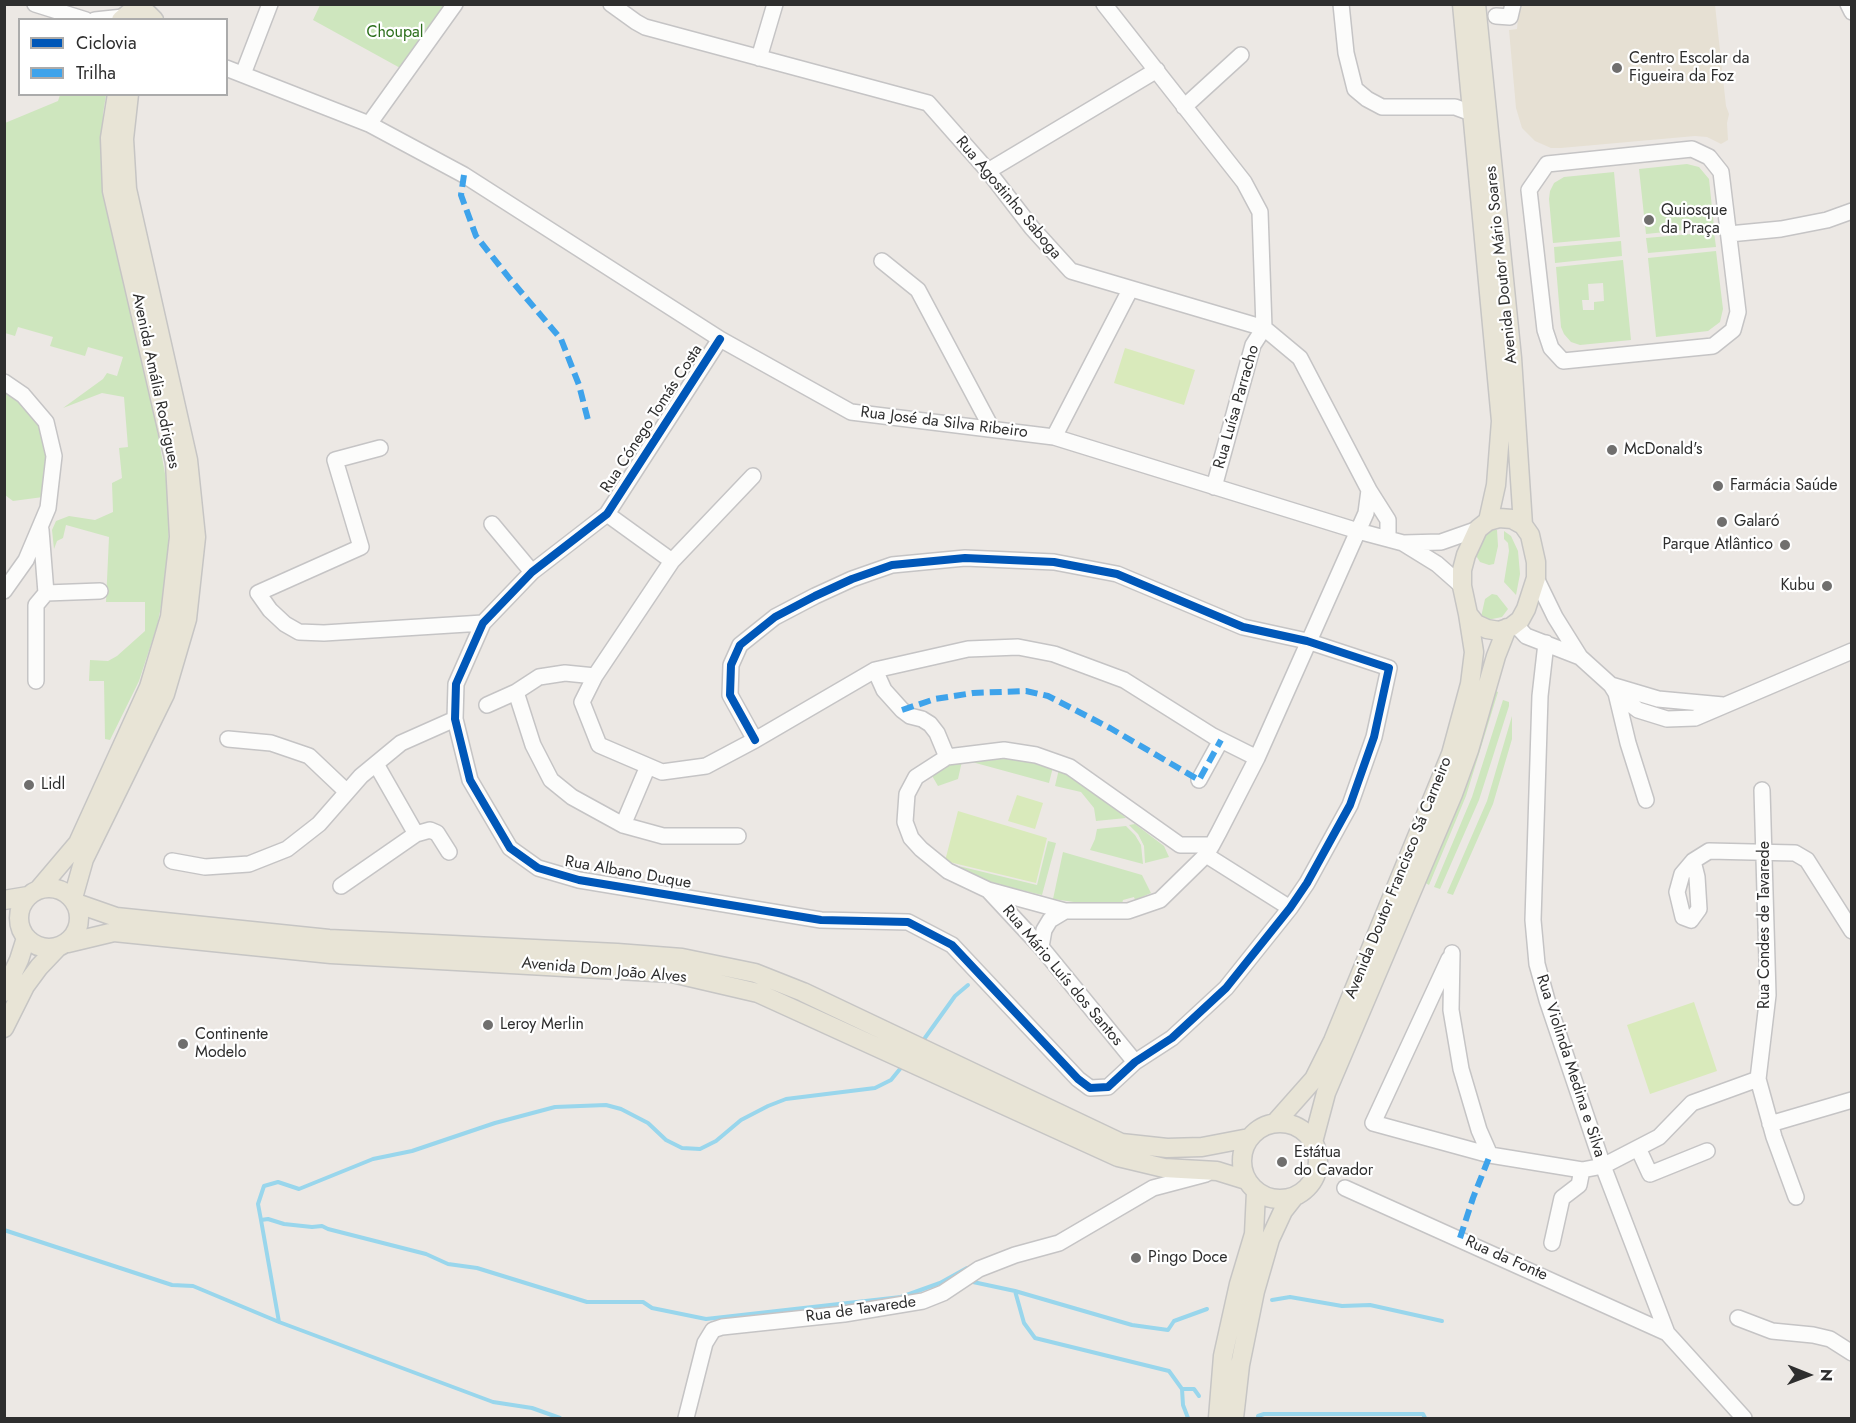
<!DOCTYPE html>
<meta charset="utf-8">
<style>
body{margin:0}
#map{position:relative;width:1856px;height:1423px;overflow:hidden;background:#ece8e4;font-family:Jost,sans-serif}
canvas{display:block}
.frame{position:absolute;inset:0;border:6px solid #2e2e2e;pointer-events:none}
.legend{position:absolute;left:18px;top:18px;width:210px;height:78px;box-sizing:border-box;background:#fff;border:2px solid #ababab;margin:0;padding:8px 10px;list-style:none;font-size:18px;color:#2e2e2e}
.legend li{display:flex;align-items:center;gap:12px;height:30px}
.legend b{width:30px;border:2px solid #ababab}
.north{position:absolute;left:1778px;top:1345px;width:60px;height:60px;-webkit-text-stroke:4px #fff;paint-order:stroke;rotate:91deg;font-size:16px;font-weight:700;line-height:24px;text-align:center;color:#2e2e2e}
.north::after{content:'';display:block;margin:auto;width:21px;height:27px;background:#2e2e2e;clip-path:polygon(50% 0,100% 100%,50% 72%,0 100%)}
</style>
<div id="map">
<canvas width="1856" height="1423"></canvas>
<div class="frame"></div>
<ul class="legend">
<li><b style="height:8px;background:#0057b8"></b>Ciclovia</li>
<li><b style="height:8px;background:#3ea3eb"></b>Trilha</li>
</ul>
<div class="north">N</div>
</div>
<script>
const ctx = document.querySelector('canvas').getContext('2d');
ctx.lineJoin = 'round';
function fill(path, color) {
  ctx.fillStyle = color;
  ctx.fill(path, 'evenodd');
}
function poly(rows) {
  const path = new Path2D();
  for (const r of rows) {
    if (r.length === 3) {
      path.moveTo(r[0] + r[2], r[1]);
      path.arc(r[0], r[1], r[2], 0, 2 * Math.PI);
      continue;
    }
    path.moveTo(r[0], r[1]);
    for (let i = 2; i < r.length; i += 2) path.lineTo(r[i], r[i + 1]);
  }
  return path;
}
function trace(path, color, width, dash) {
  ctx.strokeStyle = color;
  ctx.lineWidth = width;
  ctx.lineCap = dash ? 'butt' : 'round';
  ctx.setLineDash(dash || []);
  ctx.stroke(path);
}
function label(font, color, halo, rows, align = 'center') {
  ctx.font = font + ' Jost,sans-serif';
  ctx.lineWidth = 4.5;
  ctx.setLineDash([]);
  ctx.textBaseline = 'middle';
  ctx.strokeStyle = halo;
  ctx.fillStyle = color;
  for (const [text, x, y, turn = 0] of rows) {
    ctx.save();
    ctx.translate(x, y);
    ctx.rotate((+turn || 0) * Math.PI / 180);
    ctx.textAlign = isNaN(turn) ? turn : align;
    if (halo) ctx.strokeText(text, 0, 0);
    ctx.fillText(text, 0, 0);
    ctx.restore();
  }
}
fill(poly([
 [1519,5,1715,5,1726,106,1729,114,1727,123,1728,140,1721,144,1707,137,1695,136,1561,148,1551,148,1535,141,1522,128,1516,108,1509,30,1517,29]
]), '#e6e0d3');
fill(poly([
 [320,5,450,5,402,69,313,20],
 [60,95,106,95,103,114,103,180,149,386,170,501,167,578,157,626,139,681,110,740,105,739,104,681,89,681,90,660,108,661,117,656,145,631,145,602,106,602,109,537,66,525,63,538,57,541,54,549,52,530,56,521,69,516,95,520,113,512,112,483,122,478,119,448,128,447,124,397,102,393,63,408,103,379,107,373,117,376,123,357,88,347,85,356,50,346,53,337,18,327,15,336,5,333,5,123,58,101],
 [1687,164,1699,167,1709,179,1714,227,1646,234,1639,169],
 [1614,172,1620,237,1553,243,1549,199,1550,191,1554,183,1564,177],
 [1714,232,1716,247,1648,253,1646,238],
 [1621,241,1622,256,1555,263,1554,247],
 [1716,251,1723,309,1720,322,1708,331,1656,337,1648,258],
 [1623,260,1631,340,1580,345,1571,342,1564,334,1561,327,1556,267],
 [1603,283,1604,301,1594,302,1594,310,1583,310,1582,300,1589,300,1588,284],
 [4,392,25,403,39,421,46,447,43,497,13,501,5,495],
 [1493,530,1497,530,1498,546,1494,564,1489,565,1480,562,1475,554,1482,538],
 [1504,531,1511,536,1518,551,1520,574,1516,595,1504,582,1509,551,1508,543,1504,539],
 [1492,594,1497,595,1508,609,1502,617,1487,620,1481,617,1485,599],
 [1491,689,1498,692,1466,796,1429,885,1422,881],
 [1503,700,1509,702,1509,706,1479,800,1440,889,1434,887,1472,797],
 [1512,716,1512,739,1493,804,1453,895,1447,893,1487,801],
 [976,759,1015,759,1053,767,1049,783,972,762],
 [962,761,958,779,938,786,931,774,948,764],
 [1059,769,1079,780,1126,818,1096,821,1094,808,1081,792,1055,786],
 [1135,824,1164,846,1169,857,1145,863,1144,846,1138,834,1129,825],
 [1126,826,1135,835,1141,845,1143,864,1090,850,1095,839,1097,829],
 [1048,841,1056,843,1042,895,974,879,946,863,1037,885],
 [1063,852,1142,875,1151,893,1135,900,1134,897,1123,900,1122,904,1088,904,1053,899]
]), '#cee6be');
fill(poly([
 [1125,348,1195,370,1184,405,1114,383],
 [1017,795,1043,803,1035,829,1008,821],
 [958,811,1047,838,1036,883,945,861],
 [1694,1002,1717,1071,1650,1094,1627,1025]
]), '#d9eabb');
trace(poly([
 [922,1042,955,996,968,985],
 [261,1220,258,1204,264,1186,278,1182,299,1189,373,1159,412,1151,495,1123,555,1107,606,1105,621,1109,648,1123,666,1140,682,1148,700,1149,716,1141,741,1120,768,1106,786,1099,875,1088,891,1080,904,1064],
 [4,1230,172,1285,193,1286,279,1322,493,1402,532,1408,560,1418],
 [973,1282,1015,1291,1132,1325,1168,1330,1174,1321,1207,1309],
 [1015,1291,1024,1323,1035,1338,1169,1371,1182,1389,1183,1405,1188,1418],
 [1272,1300,1290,1297,1342,1306,1370,1305,1442,1321],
 [279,1322,261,1220,268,1219,284,1224,312,1227,322,1226,328,1229,426,1254,448,1264,477,1268,587,1302,643,1302,652,1308,706,1319,901,1297,940,1283,967,1268],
 [1182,1389,1194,1389,1199,1396],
 [1258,1416,1264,1414,1423,1414,1425,1418]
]), '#99d6ec', 4);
const minor = poly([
 [35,4,86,20],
 [611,4,636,22,645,27,928,103,988,171,1032,228,1071,271,1264,328,1300,358,1369,490],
 [1104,4,1244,182,1260,212,1264,328,1253,345,1214,487],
 [1341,4,1346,53,1355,89,1367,99,1382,107,1455,107,1474,114],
 [1848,4,1852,12],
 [1496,16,1510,17,1513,4],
 [95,20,123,17],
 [759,58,775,4],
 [226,68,369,124,464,175,720,339,851,412,1054,437,1358,531,1403,543,1441,542,1478,529],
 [243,74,270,4],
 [1184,107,1241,55],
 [369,124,455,4],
 [1692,149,1709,157,1721,172,1738,312,1733,330,1713,346,1563,361,1551,348,1545,330,1529,190,1547,164,1692,149],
 [988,171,1157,70],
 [1729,234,1781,229,1827,220,1852,211],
 [882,261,918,290,992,429],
 [720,339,607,514,532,572,483,623,456,684,455,719,470,780,510,848,538,868,579,880,821,920,908,922,952,945,1078,1079,1090,1088,1108,1087,1135,1062,1172,1038,1226,988,1290,908,1307,883,1350,805,1374,737,1389,668,1307,641,1243,627,1117,574,1054,562,965,558,892,565,852,579,815,596,775,617,740,645,731,665,730,695,755,740],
 [4,382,23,395,46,422,54,456,48,508,26,560,4,591],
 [1054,437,1130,290],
 [380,448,335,460,361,547,258,593,270,610,285,624,299,632,324,633,483,623],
 [753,476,672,561,595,676,582,702,599,745,662,772,706,766,755,740,875,670,968,649,1018,647,1054,654,1124,680,1213,736,1257,758],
 [607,514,672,561],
 [492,524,532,572],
 [1403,543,1437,564,1462,586],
 [1536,578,1555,617,1580,657,1611,685,1616,693,1638,710,1667,719,1695,718,1852,651],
 [46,593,100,591],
 [1515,624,1526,636,1580,657],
 [1546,643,1540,696,1533,920,1537,964,1547,1000,1603,1166,1667,1333,1744,1418],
 [875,670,884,690,902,710,910,716,922,719,930,724,937,733,947,757],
 [36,681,36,605,46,593,41,530],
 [1611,685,1658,699,1723,705],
 [516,692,533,745,551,780,572,797,623,825,663,836,738,836],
 [1616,693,1628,743,1646,800],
 [487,705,516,692,539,677,565,673,595,676],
 [228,739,271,743,309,756,347,792],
 [1199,780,1221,740],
 [1762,790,1768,995,1758,1079,1774,1137,1796,1197],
 [623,825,648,766],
 [416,834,430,830,437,833,449,852],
 [1212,845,1180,845,1070,767,1036,755,1004,750,947,757,916,777,907,794,905,822,911,838,921,849,948,871,988,890,1065,911,1128,911,1160,900,1206,855,1212,845,1219,832,1257,758,1366,513,1369,490,1388,520,1388,539],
 [1206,855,1290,908],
 [172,861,205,867,249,864,287,849,319,824,361,776,401,743,455,719],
 [1693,861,1697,877,1699,909,1691,920,1683,917,1677,892,1682,874,1693,861,1709,851,1795,853,1807,860,1852,931],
 [341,886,416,834,376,764],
 [988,890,1041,947,1135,1062],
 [1041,947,1044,930,1050,920,1065,911],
 [1452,953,1451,1010,1461,1069,1479,1130,1490,1155,1582,1170,1603,1166,1659,1137,1692,1103,1758,1079],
 [1449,959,1373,1123,1490,1155],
 [1770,1124,1852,1100],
 [1638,1148,1650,1174,1707,1151],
 [1345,1188,1667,1333],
 [1552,1243,1562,1198,1579,1185,1582,1170],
 [1738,1318,1772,1331,1813,1335,1830,1339,1852,1353],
 [686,1418,705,1343,713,1330,722,1327,844,1314,923,1301,943,1293,979,1269,1015,1255,1059,1243,1153,1188,1206,1174]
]);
const major = poly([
 [1462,4,1501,421,1496,485,1488,521],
 [1476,4,1512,358,1523,525],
 [121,20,128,14,135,12,148,14,154,20],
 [1499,518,1512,519,1523,525,1530,535,1536,562,1536,578,1526,609,1520,620,1511,627,1499,631,1487,629,1476,624,1468,614,1462,586,1462,570,1466,555,1478,529,1488,521,1499,518],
 [49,918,30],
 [39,889,78,843,149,687,170,617,179,537,175,463,112,191,110,138,117,94],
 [73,898,84,859,165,694,187,619,196,537,188,460,127,189,124,139,129,94],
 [4,900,28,896],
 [76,903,116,917,329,939,617,953,682,958,755,973,803,992,1121,1143,1167,1148,1202,1147,1249,1138],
 [68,943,114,932,331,954,672,973,758,993,1118,1157,1164,1168,1217,1171,1246,1180],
 [4,992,19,960,26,938],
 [4,1028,25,986,39,967,58,947],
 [1280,1161,38],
 [1275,1123,1314,1079,1333,1041,1451,754,1470,684,1474,652,1468,614],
 [1313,1142,1326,1093,1453,794,1469,750,1496,656,1507,628],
 [1218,1418,1223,1356,1239,1284,1254,1234,1256,1192],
 [1234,1418,1240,1365,1255,1291,1270,1239,1283,1211,1294,1197]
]);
trace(minor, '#c5c4c5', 18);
trace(major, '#c6c5c4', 21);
trace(minor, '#fcfcfb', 15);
trace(major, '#e8e4d6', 18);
trace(poly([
 [464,175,461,195,476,236,510,279,561,339,579,385,589,424],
 [902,710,935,699,973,693,1026,691,1048,696,1110,728,1199,780,1221,740],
 [1460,1238,1473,1198,1490,1155]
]), '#3ea3eb', 6, [12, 6]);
trace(poly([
 [720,339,607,514,532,572,483,623,456,684,455,719,470,780,510,848,538,868,579,880,821,920,908,922,952,945,1078,1079,1090,1088,1108,1087,1135,1062,1172,1038,1226,988,1290,908,1307,883,1350,805,1374,737,1389,668,1307,641,1243,627,1117,574,1054,562,965,558,892,565,852,579,815,596,775,617,740,645,731,665,730,695,755,740]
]), '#0057b8', 8);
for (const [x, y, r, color] of [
 [1617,68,6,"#706f6e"],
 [1649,220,6,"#706f6e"],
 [1612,450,6,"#706f6e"],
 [1718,486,6,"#706f6e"],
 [1722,522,6,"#706f6e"],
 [1785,545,6,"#706f6e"],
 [1827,586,6,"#706f6e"],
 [29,785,6,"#706f6e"],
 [488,1025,6,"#706f6e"],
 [183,1044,6,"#706f6e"],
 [1282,1162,6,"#706f6e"],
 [1136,1258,6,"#706f6e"]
]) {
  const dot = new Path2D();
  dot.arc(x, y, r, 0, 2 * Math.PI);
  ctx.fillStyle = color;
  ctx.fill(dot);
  trace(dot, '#fff', 2);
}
label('16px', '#2c6e1b', '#fff', [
 ["Choupal",395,33]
]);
label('16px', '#2e2e2e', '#fff', [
 ["Centro Escolar da",1629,59],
 ["Figueira da Foz",1629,77],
 ["Quiosque",1661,211],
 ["da Praça",1661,229],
 ["McDonald's",1624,450],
 ["Farmácia Saúde",1730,486],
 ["Galaró",1734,522],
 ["Parque Atlântico",1773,545,"right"],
 ["Kubu",1815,586,"right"],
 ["Lidl",41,785],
 ["Leroy Merlin",500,1025],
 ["Continente",195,1035],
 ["Modelo",195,1053],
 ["Estátua",1294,1153],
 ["do Cavador",1294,1171],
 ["Pingo Doce",1148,1258]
], 'left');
label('16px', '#2e2e2e', '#fff', [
 ["Rua Agostinho Saboga",1008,198,50],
 ["Avenida Doutor Mário Soares",1502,265,-96],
 ["Avenida Amália Rodrigues",155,381,78],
 ["Rua Luísa Parracho",1237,407,-74],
 ["Rua Cónego Tomás Costa",652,419,-57],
 ["Rua José da Silva Ribeiro",944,423,7],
 ["Rua Albano Duque",628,873,10],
 ["Avenida Doutor Francisco Sá Carneiro",1399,878,-68],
 ["Rua Condes de Tavarede",1765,925,-90],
 ["Avenida Dom João Alves",604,971,5],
 ["Rua Mário Luís dos Santos",1062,976,50],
 ["Rua Violinda Medina e Silva",1570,1066,72],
 ["Rua da Fonte",1506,1259,24],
 ["Rua de Tavarede",861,1310,-8]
]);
</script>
